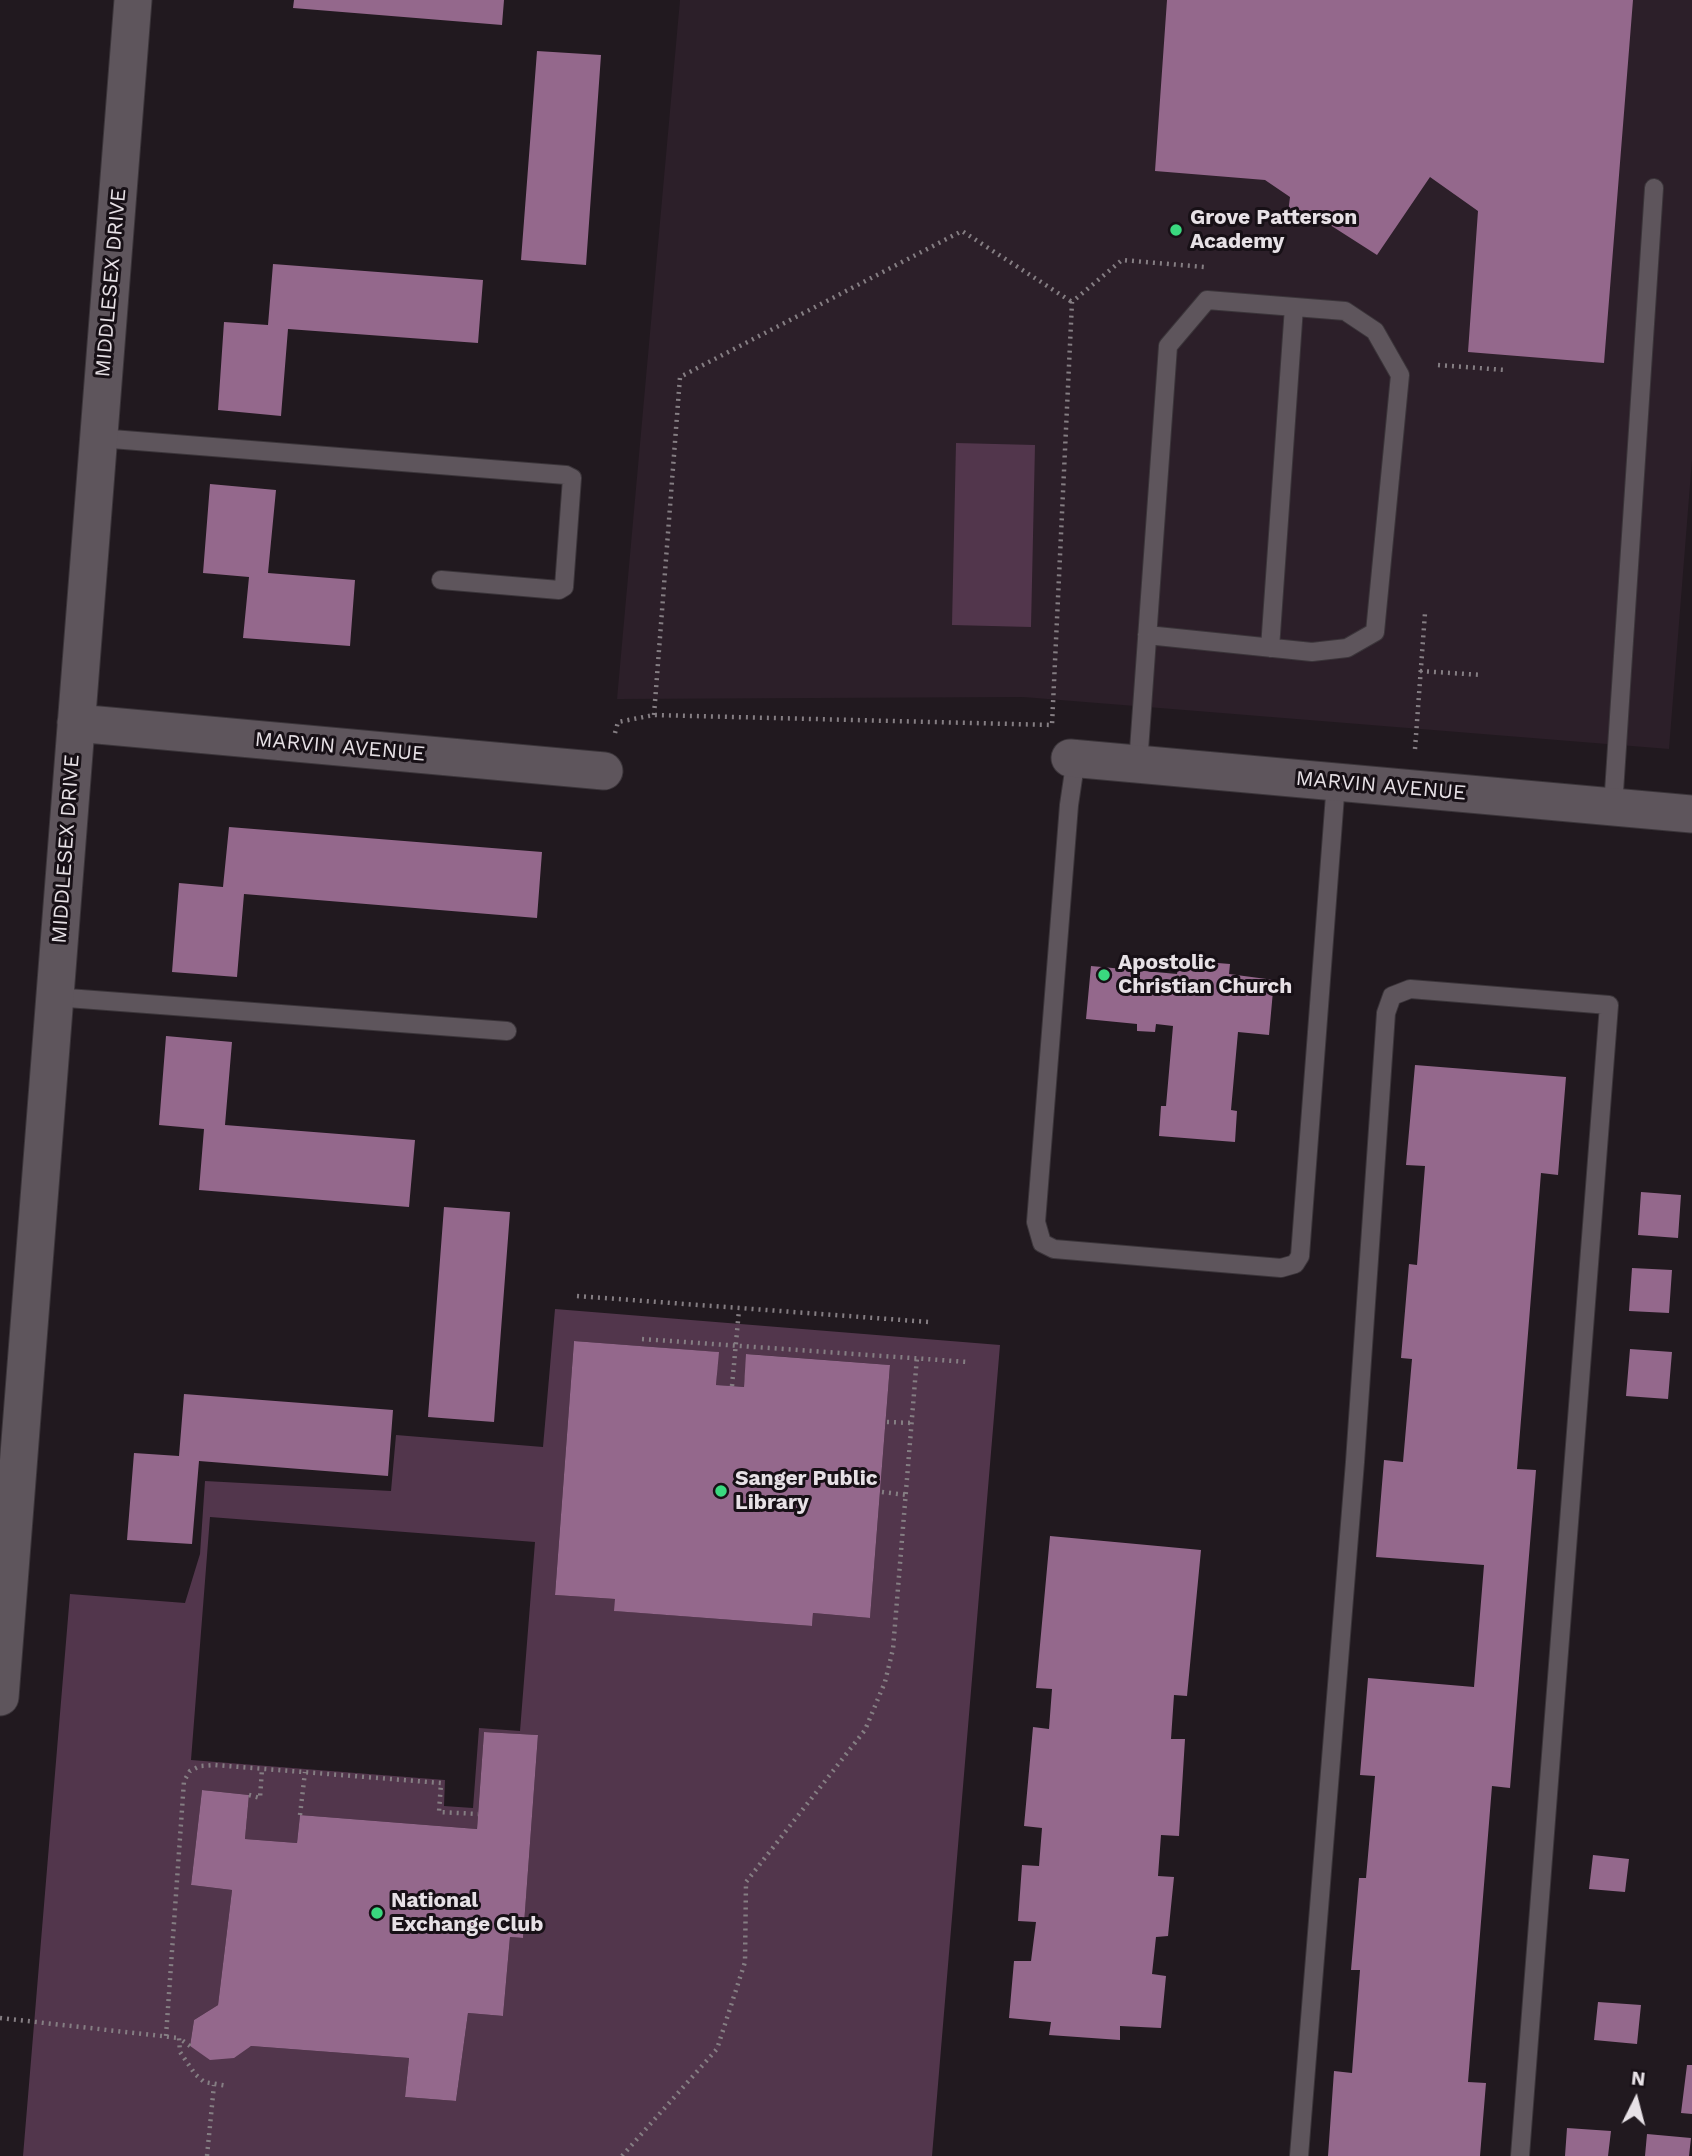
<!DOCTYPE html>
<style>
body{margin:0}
#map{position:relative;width:1692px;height:2156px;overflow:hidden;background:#21191f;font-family:"Work Sans",sans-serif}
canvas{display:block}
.north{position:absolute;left:1601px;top:2065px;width:70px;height:70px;-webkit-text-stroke:5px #171016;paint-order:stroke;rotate:6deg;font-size:19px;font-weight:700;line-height:28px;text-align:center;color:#e7e1e6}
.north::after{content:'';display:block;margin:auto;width:24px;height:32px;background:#e7e1e6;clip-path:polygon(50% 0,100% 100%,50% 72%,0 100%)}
</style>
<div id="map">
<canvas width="1692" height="2156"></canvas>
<div class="north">N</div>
</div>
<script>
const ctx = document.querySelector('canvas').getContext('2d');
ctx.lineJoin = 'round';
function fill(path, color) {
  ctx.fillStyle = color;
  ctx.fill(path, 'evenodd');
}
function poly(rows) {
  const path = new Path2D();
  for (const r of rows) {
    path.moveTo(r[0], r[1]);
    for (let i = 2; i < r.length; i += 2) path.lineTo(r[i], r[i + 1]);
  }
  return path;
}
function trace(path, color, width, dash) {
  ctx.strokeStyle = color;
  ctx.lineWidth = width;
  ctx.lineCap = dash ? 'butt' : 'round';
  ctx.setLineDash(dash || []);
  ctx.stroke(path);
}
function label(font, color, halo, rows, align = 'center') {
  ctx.font = font + ' "Work Sans",sans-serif';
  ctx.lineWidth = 6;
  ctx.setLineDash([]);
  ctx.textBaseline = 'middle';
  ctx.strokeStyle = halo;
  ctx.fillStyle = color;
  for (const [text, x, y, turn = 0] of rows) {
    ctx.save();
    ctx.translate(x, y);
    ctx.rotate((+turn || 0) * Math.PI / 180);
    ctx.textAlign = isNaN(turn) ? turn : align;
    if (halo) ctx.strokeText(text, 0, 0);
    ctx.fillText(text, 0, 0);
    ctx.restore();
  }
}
fill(poly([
 [680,0,1692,0,1692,460,1669,749,1023,697,617,699]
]), '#2c1f29');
fill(poly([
 [956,443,1035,445,1031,627,952,625],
 [555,1309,1000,1345,932,2156,23,2156,70,1594,185,1603,200,1554,205,1481,391,1491,396,1435,543,1447],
 [574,1341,718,1352,716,1385,732,1386,744,1387,747,1354,890,1365,870,1618,813,1613,812,1626,615,1611,615,1599,555,1595],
 [210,1517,535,1542,520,1731,479,1728,473,1808,444,1806,445,1780,191,1760],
 [484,1732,538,1735,523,1938,510,1937,503,2016,468,2013,456,2101,405,2097,409,2058,251,2046,210,2059,190,2046,194,2020,218,2005,232,1890,191,1885,202,1790,249,1795,245,1839,297,1843,300,1815,477,1829]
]), '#52364c');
fill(poly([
 [294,0,504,0,502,25,293,8],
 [1167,0,1633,0,1604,363,1468,352,1478,211,1430,177,1377,255,1327,223,1287,221,1290,197,1265,180,1155,171],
 [537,51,601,55,586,265,521,260],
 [273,264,483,280,478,343,288,329,281,416,218,410,224,322,268,325],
 [210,484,276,490,268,573,355,580,350,646,243,638,249,577,203,573],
 [229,827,542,852,537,918,244,894,237,977,172,972,179,883,223,887],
 [1193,961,1230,964,1229,974,1274,980,1269,1035,1238,1032,1231,1110,1237,1111,1235,1142,1159,1136,1161,1106,1166,1106,1173,1026,1156,1024,1155,1032,1137,1031,1137,1024,1086,1019,1091,966,1177,974,1178,969,1193,970],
 [166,1036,232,1042,225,1125,415,1140,409,1207,199,1190,204,1129,159,1125],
 [1415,1065,1566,1077,1558,1175,1541,1173,1517,1469,1536,1470,1510,1788,1492,1786,1468,2082,1486,2083,1480,2156,1328,2156,1334,2071,1352,2073,1360,1970,1351,1970,1359,1878,1366,1878,1375,1776,1360,1775,1368,1678,1474,1687,1484,1565,1376,1557,1384,1460,1403,1462,1412,1359,1401,1358,1409,1264,1417,1265,1425,1166,1406,1165],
 [1641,1192,1681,1195,1678,1238,1638,1235],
 [444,1207,510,1212,494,1422,428,1417],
 [1632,1268,1672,1270,1669,1313,1629,1311],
 [574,1341,719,1352,716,1385,732,1386,744,1387,746,1354,890,1365,870,1618,813,1613,812,1626,614,1611,615,1599,555,1595],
 [1630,1349,1672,1352,1668,1399,1626,1396],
 [184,1394,393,1410,388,1476,199,1461,192,1544,127,1540,134,1453,179,1456],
 [1050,1536,1201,1550,1187,1696,1174,1695,1171,1739,1185,1739,1179,1836,1161,1835,1158,1876,1174,1877,1168,1936,1156,1937,1152,1974,1166,1976,1161,2028,1120,2026,1120,2040,1049,2035,1051,2022,1009,2018,1014,1961,1031,1961,1036,1922,1018,1921,1022,1865,1039,1866,1042,1828,1024,1826,1033,1727,1049,1729,1052,1689,1036,1688],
 [484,1732,538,1735,523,1938,510,1937,503,2016,468,2013,456,2101,405,2097,409,2058,251,2046,234,2058,210,2060,190,2046,194,2020,218,2005,232,1890,191,1885,202,1790,249,1795,245,1839,297,1843,300,1815,477,1829],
 [1593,1855,1629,1859,1625,1892,1589,1889],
 [1598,2002,1641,2005,1637,2044,1594,2040],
 [1687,2065,1692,2065,1692,2114,1681,2113],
 [1567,2128,1611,2131,1608,2156,1565,2156],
 [1647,2134,1691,2138,1689,2156,1645,2156]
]), '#94688c');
const lane = poly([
 [99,438,566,475,572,478,564,587,559,590,441,580],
 [1270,648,1294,307],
 [1076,758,1069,805,1036,1222,1042,1243,1054,1249,1281,1268,1295,1264,1300,1256,1336,782],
 [1138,764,1168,346,1207,300,1345,311,1375,331,1400,375,1375,632,1347,648,1312,652,1147,635],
 [1613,807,1654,188],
 [54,997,507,1031],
 [1299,2156,1355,1462,1386,1013,1392,996,1410,989,1609,1005,1520,2156]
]);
const street = poly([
 [76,723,604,771],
 [1070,758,1692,814],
 [0,1697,133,0]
]);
trace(lane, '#3b353a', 20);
trace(street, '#3b353a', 39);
trace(poly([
 [1438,365,1505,370],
 [1420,671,1482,675],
 [654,715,680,377,962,231,1072,302],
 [615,733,618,722,654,715,1052,725,1072,302,1122,260,1204,267],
 [1415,749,1425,613],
 [577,1296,929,1322],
 [642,1339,968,1362],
 [732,1386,739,1310],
 [887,1422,912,1423],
 [882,1492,907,1495],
 [249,1795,260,1798,262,1769],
 [300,1815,305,1772],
 [0,2018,179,2038],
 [166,2036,184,1781,190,1771,200,1766,215,1765,441,1783,439,1812,478,1814],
 [190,2046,179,2038,180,2052,195,2074,204,2082,228,2086],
 [207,2156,214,2085],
 [622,2156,717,2049,745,1962,746,1882,865,1730,885,1682,893,1649,917,1357]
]), '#857e83', 4.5, [2, 5]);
trace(lane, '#5e555c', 18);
trace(street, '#5e555c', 37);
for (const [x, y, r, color] of [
 [1176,230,7,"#3ad87f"],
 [1104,975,7,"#3ad87f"],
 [721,1491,7,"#3ad87f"],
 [377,1913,7,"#3ad87f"]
]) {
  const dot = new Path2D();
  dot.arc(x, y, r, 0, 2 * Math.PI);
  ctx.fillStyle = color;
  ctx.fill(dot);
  trace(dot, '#171016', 2.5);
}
label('bold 21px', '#e7e1e6', '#171016', [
 ["Grove Patterson",1190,218],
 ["Academy",1190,242],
 ["Apostolic",1118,963],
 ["Christian Church",1118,987],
 ["Sanger Public",735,1479],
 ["Library",735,1503],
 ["National",391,1901],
 ["Exchange Club",391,1925]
], 'left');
label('21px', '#e7e1e6', '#171016', [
 ["MIDDLESEX DRIVE",111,283,-85],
 ["MARVIN AVENUE",340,747,5],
 ["MARVIN AVENUE",1381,786,5],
 ["MIDDLESEX DRIVE",66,849,-86]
]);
</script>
